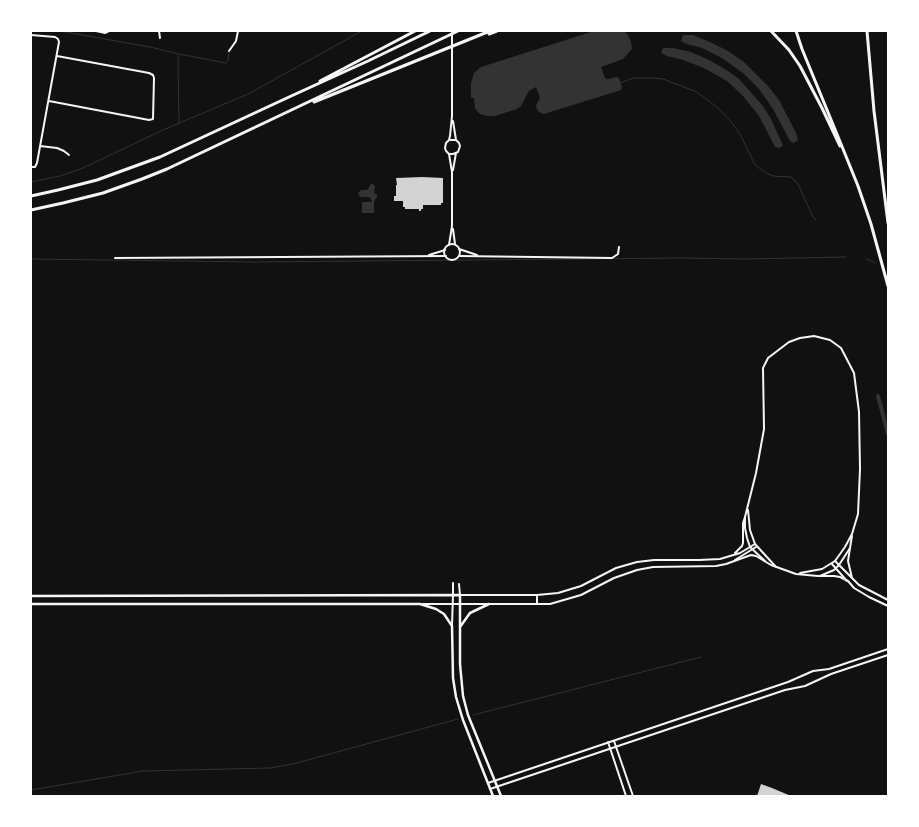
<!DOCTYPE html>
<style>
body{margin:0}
#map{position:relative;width:919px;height:827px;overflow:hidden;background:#111;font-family:"Noto Sans",sans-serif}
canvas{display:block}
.frame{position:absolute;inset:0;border:32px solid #fff;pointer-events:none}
</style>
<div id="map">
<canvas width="919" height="827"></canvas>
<div class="frame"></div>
</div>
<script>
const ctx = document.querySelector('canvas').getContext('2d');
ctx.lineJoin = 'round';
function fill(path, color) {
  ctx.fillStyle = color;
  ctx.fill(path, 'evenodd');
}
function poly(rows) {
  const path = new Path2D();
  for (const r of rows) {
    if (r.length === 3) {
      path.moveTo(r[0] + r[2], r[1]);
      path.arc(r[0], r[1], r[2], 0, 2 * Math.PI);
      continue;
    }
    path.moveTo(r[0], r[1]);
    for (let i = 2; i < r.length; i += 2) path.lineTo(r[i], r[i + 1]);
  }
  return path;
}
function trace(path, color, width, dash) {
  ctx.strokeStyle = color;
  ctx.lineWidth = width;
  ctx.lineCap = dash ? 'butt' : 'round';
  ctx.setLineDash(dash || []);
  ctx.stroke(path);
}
fill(poly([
 [594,31,624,31,628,35,631,42,632,48,631,50,623,59,601,67,605,78,608,79,617,77,619,78,622,87,621,90,544,114,541,113,538,111,536,107,537,103,540,98,536,87,529,91,521,106,517,109,495,116,487,116,480,114,477,111,475,108,474,98,471,98,471,83,474,73,481,67],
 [683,35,693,35,710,42,728,51,744,62,768,86,779,100,796,133,798,140,794,143,790,141,773,109,759,89,744,74,722,58,702,48,687,44,681,41],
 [663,48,673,48,691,52,711,61,728,71,739,79,763,106,771,119,783,145,780,148,775,147,759,116,743,96,727,81,704,68,683,60,667,56,661,53],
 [371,184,373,184,375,186,374,193,377,195,377,197,374,201,374,213,362,213,362,202,371,202,372,200,369,197,360,197,358,193,361,190,367,190]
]), '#333');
trace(poly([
 [60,31,150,47,179,54,226,63,228,60,229,51],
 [179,55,178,59,179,123],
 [619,83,634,78,651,78,663,79,697,92,718,108,733,124,741,136,755,165,766,173,773,176,791,177,798,184,813,217,816,220],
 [31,182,60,176,83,168,163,130,248,94,362,31],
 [31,259,257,262,682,258,745,259,846,257],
 [866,259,876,263],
 [473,715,701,657],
 [31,790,143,771,270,768,293,764,458,719]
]), '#333', 1);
trace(poly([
 [878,396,888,434]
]), '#333', 4);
fill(poly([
 [422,177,443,178,443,203,441,203,441,205,423,205,423,209,421,209,421,211,419,211,419,209,405,209,405,207,403,207,403,201,394,201,394,196,396,196,396,185,397,185,396,178],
 [761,784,772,788,791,796,757,796]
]), '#d3d3d3');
trace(poly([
 [96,31,105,33,109,31],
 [159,31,160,38],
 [31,35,55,37,58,39,59,42,37,163,35,167,31,167],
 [229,51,236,41,238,31],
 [49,101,149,120,153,119,154,78,153,75,149,73,57,56],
 [40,146,57,148,64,151,69,155],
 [459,249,477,255],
 [429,255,445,250],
 [459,256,612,258,618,254,619,247],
 [115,258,446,256],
 [748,510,750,530,755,544],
 [735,560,756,547],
 [765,561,750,547,747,538,745,528,745,517,756,473,764,429,763,368,768,358,789,342,800,338,814,336,830,340,841,348,854,373,859,412,860,469,858,514,852,534,845,547,835,561],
 [832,564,847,581],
 [820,576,834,570,839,565,850,548,852,536],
 [459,584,460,595],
 [453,595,453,583]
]), '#f5f5f5', 2);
trace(poly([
 [452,31,452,116],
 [453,121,456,140],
 [449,154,453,154,458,152,460,146,459,143,456,140,449,140],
 [453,170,456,153],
 [453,229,455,244],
 [452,252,8],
 [449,245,452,226,452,172,449,154,446,151,445,148,446,143,449,140,450,136,452,116],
 [850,548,848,561,852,578],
 [735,553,742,546,743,543,743,523,745,517],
 [800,573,822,569,835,561,859,585,888,600],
 [460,595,537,595,558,593,581,586,616,568,637,562,654,560,699,560,720,559,740,553,755,544,776,567],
 [537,595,537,604],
 [423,604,550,604,581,595,614,578,637,570,653,567,716,566,726,564,751,555,756,556,771,565,796,574,818,576,834,576,840,577,848,581,854,588,869,597,888,606],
 [452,625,453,595],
 [614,741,633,796],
 [608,742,626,796],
 [488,783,788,682,813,671,829,669,888,649],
 [490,789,785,690,805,686,831,674,888,655]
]), '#f5f5f5', 2);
trace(poly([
 [31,596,460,595,460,664,463,696,468,715,501,796],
 [31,604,420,604,436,609,444,614,452,626,453,678,456,697,463,720,493,796],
 [460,627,470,613,489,604]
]), '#f5f5f5', 2.5);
trace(poly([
 [771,31,789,50,800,66,822,108,840,146],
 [796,31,802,49,841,144,858,186,871,224,888,286],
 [867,31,874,111,888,223],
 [489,34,497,31],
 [320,81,415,31],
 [314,102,490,31],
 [31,196,58,190,97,180,160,157,289,97,368,61,430,31],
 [31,210,63,203,103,193,142,179,167,169,458,31]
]), '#f5f5f5', 3);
</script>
